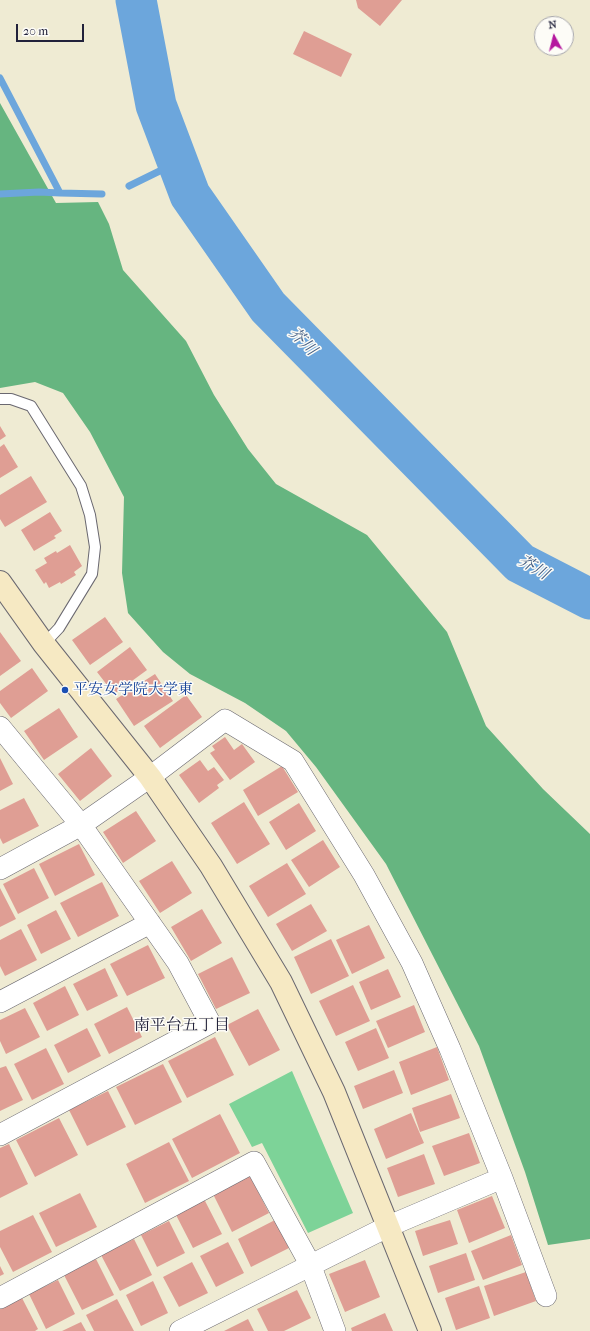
<!DOCTYPE html>
<meta charset="utf-8">
<style>
body{margin:0}
#map{position:relative;width:590px;height:1331px;overflow:hidden;background:#efebd3;font-family:"IM FELL French Canon",serif}
canvas{display:block}
.north{position:absolute;left:534px;top:16px;width:40px;height:40px;box-sizing:border-box;background:#fdfcf7;border:1px solid #a5a5ac;border-radius:50%;rotate:353deg;font-size:11px;font-weight:700;line-height:16px;text-align:center;color:#22223b}
.north::after{content:'';display:block;margin:auto;width:14px;height:18px;background:#b5179e;clip-path:polygon(50% 0,100% 100%,50% 72%,0 100%)}
.scale{position:absolute;left:16px;top:24px;width:68px;height:18px;box-sizing:border-box;border:2px solid #22223b;border-top:0;padding-left:5px;font-size:12px;line-height:14px;white-space:nowrap;color:#22223b;-webkit-text-stroke:3px #fdfcf7;paint-order:stroke}
</style>
<div id="map">
<canvas width="590" height="1331"></canvas>
<div class="north">N</div>
<div class="scale">20 m</div>
</div>
<script>
const ctx = document.querySelector('canvas').getContext('2d');
ctx.lineJoin = 'round';
function fill(path, color) {
  ctx.fillStyle = color;
  ctx.fill(path, 'evenodd');
}
function poly(rows) {
  const path = new Path2D();
  for (const r of rows) {
    path.moveTo(r[0], r[1]);
    for (let i = 2; i < r.length; i += 2) path.lineTo(r[i], r[i + 1]);
  }
  return path;
}
function trace(path, color, width, dash) {
  ctx.strokeStyle = color;
  ctx.lineWidth = width;
  ctx.lineCap = dash ? 'butt' : 'round';
  ctx.setLineDash(dash || []);
  ctx.stroke(path);
}
function label(font, color, halo, rows, align = 'center') {
  ctx.font = font + ' "IM FELL French Canon","Noto Serif JP",serif';
  ctx.lineWidth = 3;
  ctx.setLineDash([]);
  ctx.textBaseline = 'middle';
  ctx.strokeStyle = halo;
  ctx.fillStyle = color;
  for (const [text, x, y, turn = 0] of rows) {
    ctx.save();
    ctx.translate(x, y);
    ctx.rotate((+turn || 0) * Math.PI / 180);
    ctx.textAlign = isNaN(turn) ? turn : align;
    if (halo) ctx.strokeText(text, 0, 0);
    ctx.fillText(text, 0, 0);
    ctx.restore();
  }
}
fill(poly([
 [292,1071,353,1213,308,1233,262,1143,252,1147,229,1104]
]), '#7dd398');
fill(poly([
 [0,103,56,203,98,202,109,224,123,270,186,341,214,395,248,449,276,484,367,535,447,632,486,726,543,789,590,834,590,1239,548,1245,525,1172,479,1046,386,864,316,767,286,731,245,703,190,674,163,652,128,613,122,573,124,497,90,432,63,393,35,382,0,388]
]), '#66b580');
trace(poly([
 [0,78,60,193,102,194],
 [129,186,178,162],
 [0,194,39,192,60,193]
]), '#6ca6dc', 7);
trace(poly([
 [136,0,156,105,190,195,268,307,520,563,590,599]
]), '#6ca6dc', 41);
fill(poly([
 [356,0,402,0,380,26,358,8],
 [304,31,352,54,341,77,293,54],
 [0,426,6,436,0,440],
 [4,444,18,467,0,478,0,447],
 [31,476,47,502,5,527,0,519,0,495],
 [50,512,62,531,54,536,56,538,34,551,21,530],
 [70,545,82,566,74,572,76,575,61,584,60,582,49,588,46,582,44,584,35,570,47,563,44,558,56,551,57,553],
 [105,617,123,642,90,665,72,640],
 [0,632,21,661,0,676],
 [130,647,147,670,114,694,97,672],
 [32,668,48,691,11,718,0,703,0,691],
 [155,674,173,701,134,726,116,699],
 [186,695,202,717,160,748,144,726],
 [59,708,78,737,44,760,24,731],
 [225,737,234,750,242,744,255,762,230,780,210,753,215,750,212,746],
 [91,748,112,776,80,801,58,774],
 [0,758,13,784,0,791],
 [200,760,208,771,214,767,224,780,217,785,219,788,199,803,179,775],
 [282,766,298,792,258,816,243,790],
 [24,798,39,826,3,844,0,838,0,810],
 [244,802,270,844,237,864,211,823],
 [299,803,316,831,286,850,269,822],
 [136,811,156,841,123,863,103,832],
 [323,840,340,867,309,887,291,860],
 [79,844,95,875,55,896,39,864],
 [172,861,192,893,160,913,139,881],
 [287,863,306,894,268,917,249,886],
 [34,868,49,898,18,914,3,884],
 [102,882,119,916,78,937,60,903],
 [0,888,16,919,0,927],
 [311,904,327,931,292,951,276,924],
 [202,909,222,943,191,961,171,927],
 [56,910,71,939,41,954,27,925],
 [369,925,385,958,352,974,336,940],
 [21,929,37,960,5,976,0,966,0,940],
 [331,939,349,976,311,994,294,957],
 [148,945,165,978,127,996,110,964],
 [232,957,250,993,216,1009,198,974],
 [105,968,118,996,87,1011,73,984],
 [388,969,401,997,371,1010,359,982],
 [353,985,370,1021,336,1036,319,1001],
 [65,986,79,1015,47,1031,33,1003],
 [414,1005,425,1032,388,1048,376,1021],
 [127,1007,142,1037,109,1054,94,1024],
 [25,1008,40,1037,6,1054,0,1041,0,1020],
 [258,1009,280,1050,249,1066,227,1025],
 [87,1028,101,1056,68,1073,54,1045],
 [376,1028,389,1058,358,1071,345,1042],
 [215,1037,234,1075,187,1098,168,1061],
 [437,1047,449,1080,411,1095,399,1062],
 [46,1048,64,1084,32,1100,14,1064],
 [163,1064,182,1102,135,1125,116,1087],
 [6,1066,23,1100,0,1111,0,1068],
 [394,1070,403,1093,363,1109,354,1086],
 [108,1091,126,1127,87,1146,69,1110],
 [451,1094,460,1118,420,1132,412,1108],
 [411,1113,424,1143,386,1159,374,1129],
 [220,1114,240,1153,192,1178,172,1139],
 [59,1118,78,1155,35,1177,16,1140],
 [469,1133,480,1163,444,1176,432,1146],
 [169,1142,189,1181,145,1203,126,1164],
 [9,1144,28,1184,0,1198,0,1148],
 [424,1154,435,1184,398,1197,387,1168],
 [250,1176,269,1213,232,1232,213,1194],
 [80,1193,97,1227,56,1247,39,1213],
 [492,1196,505,1228,469,1243,457,1210],
 [204,1199,222,1234,193,1248,175,1213],
 [33,1215,52,1252,13,1272,0,1247,0,1231],
 [275,1220,289,1248,251,1267,238,1239],
 [450,1220,458,1244,423,1256,415,1231],
 [169,1221,185,1253,157,1267,141,1235],
 [511,1235,522,1265,483,1280,471,1251],
 [134,1239,152,1275,120,1291,101,1255],
 [228,1242,244,1273,216,1287,200,1256],
 [466,1253,475,1280,438,1293,429,1266],
 [96,1259,114,1295,82,1310,64,1275],
 [365,1260,380,1297,345,1312,329,1274],
 [192,1262,208,1293,179,1307,163,1277],
 [0,1266,4,1274,0,1276],
 [526,1272,536,1301,494,1316,484,1286],
 [58,1280,75,1314,46,1329,29,1294],
 [153,1281,168,1313,141,1326,126,1295],
 [479,1286,490,1318,456,1330,445,1298],
 [297,1290,311,1318,284,1331,268,1331,257,1309],
 [22,1298,38,1329,35,1331,0,1331,0,1309],
 [117,1299,134,1331,94,1331,86,1315],
 [385,1313,393,1331,352,1331,351,1328],
 [248,1319,254,1331,224,1331],
 [81,1322,86,1331,62,1331]
]), '#df9e94');
const lane = poly([
 [0,399,11,399,31,406,81,486,90,515,95,547,92,574,59,628,44,644]
]);
const street = poly([
 [0,727,81,825,178,963,210,1023,0,1135],
 [0,869,81,825,150,777,225,720,293,761,364,875,412,963,450,1049,502,1178,546,1296],
 [0,1002,150,923],
 [0,1298,254,1162,310,1264,335,1331],
 [180,1331,389,1226,502,1178]
]);
const secondary = poly([
 [0,582,44,644,150,777,211,866,281,982,334,1092,430,1331]
]);
trace(lane, '#6a6870', 12);
trace(street, '#6a6870', 22);
trace(secondary, '#6a6870', 24);
trace(lane, '#fff', 10);
trace(street, '#fff', 21);
trace(secondary, '#f6e9c3', 22);
for (const [x, y, r, color] of [
 [65,690,4,"#1a4fb4"]
]) {
  const dot = new Path2D();
  dot.arc(x, y, r, 0, 2 * Math.PI);
  ctx.fillStyle = color;
  ctx.fill(dot);
  trace(dot, '#fdfcf7', 1.5);
}
label('15px', '#164399', '#fdfcf7', [
 ["平安女学院大学東",73,690]
], 'left');
label('italic 16px', '#435d83', '#fdfcf7', [
 ["芥川",302,342,45],
 ["芥川",533,568,31]
]);
label('16px', '#22223b', '#fdfcf7', [
 ["南平台五丁目",182,1026]
]);
</script>
